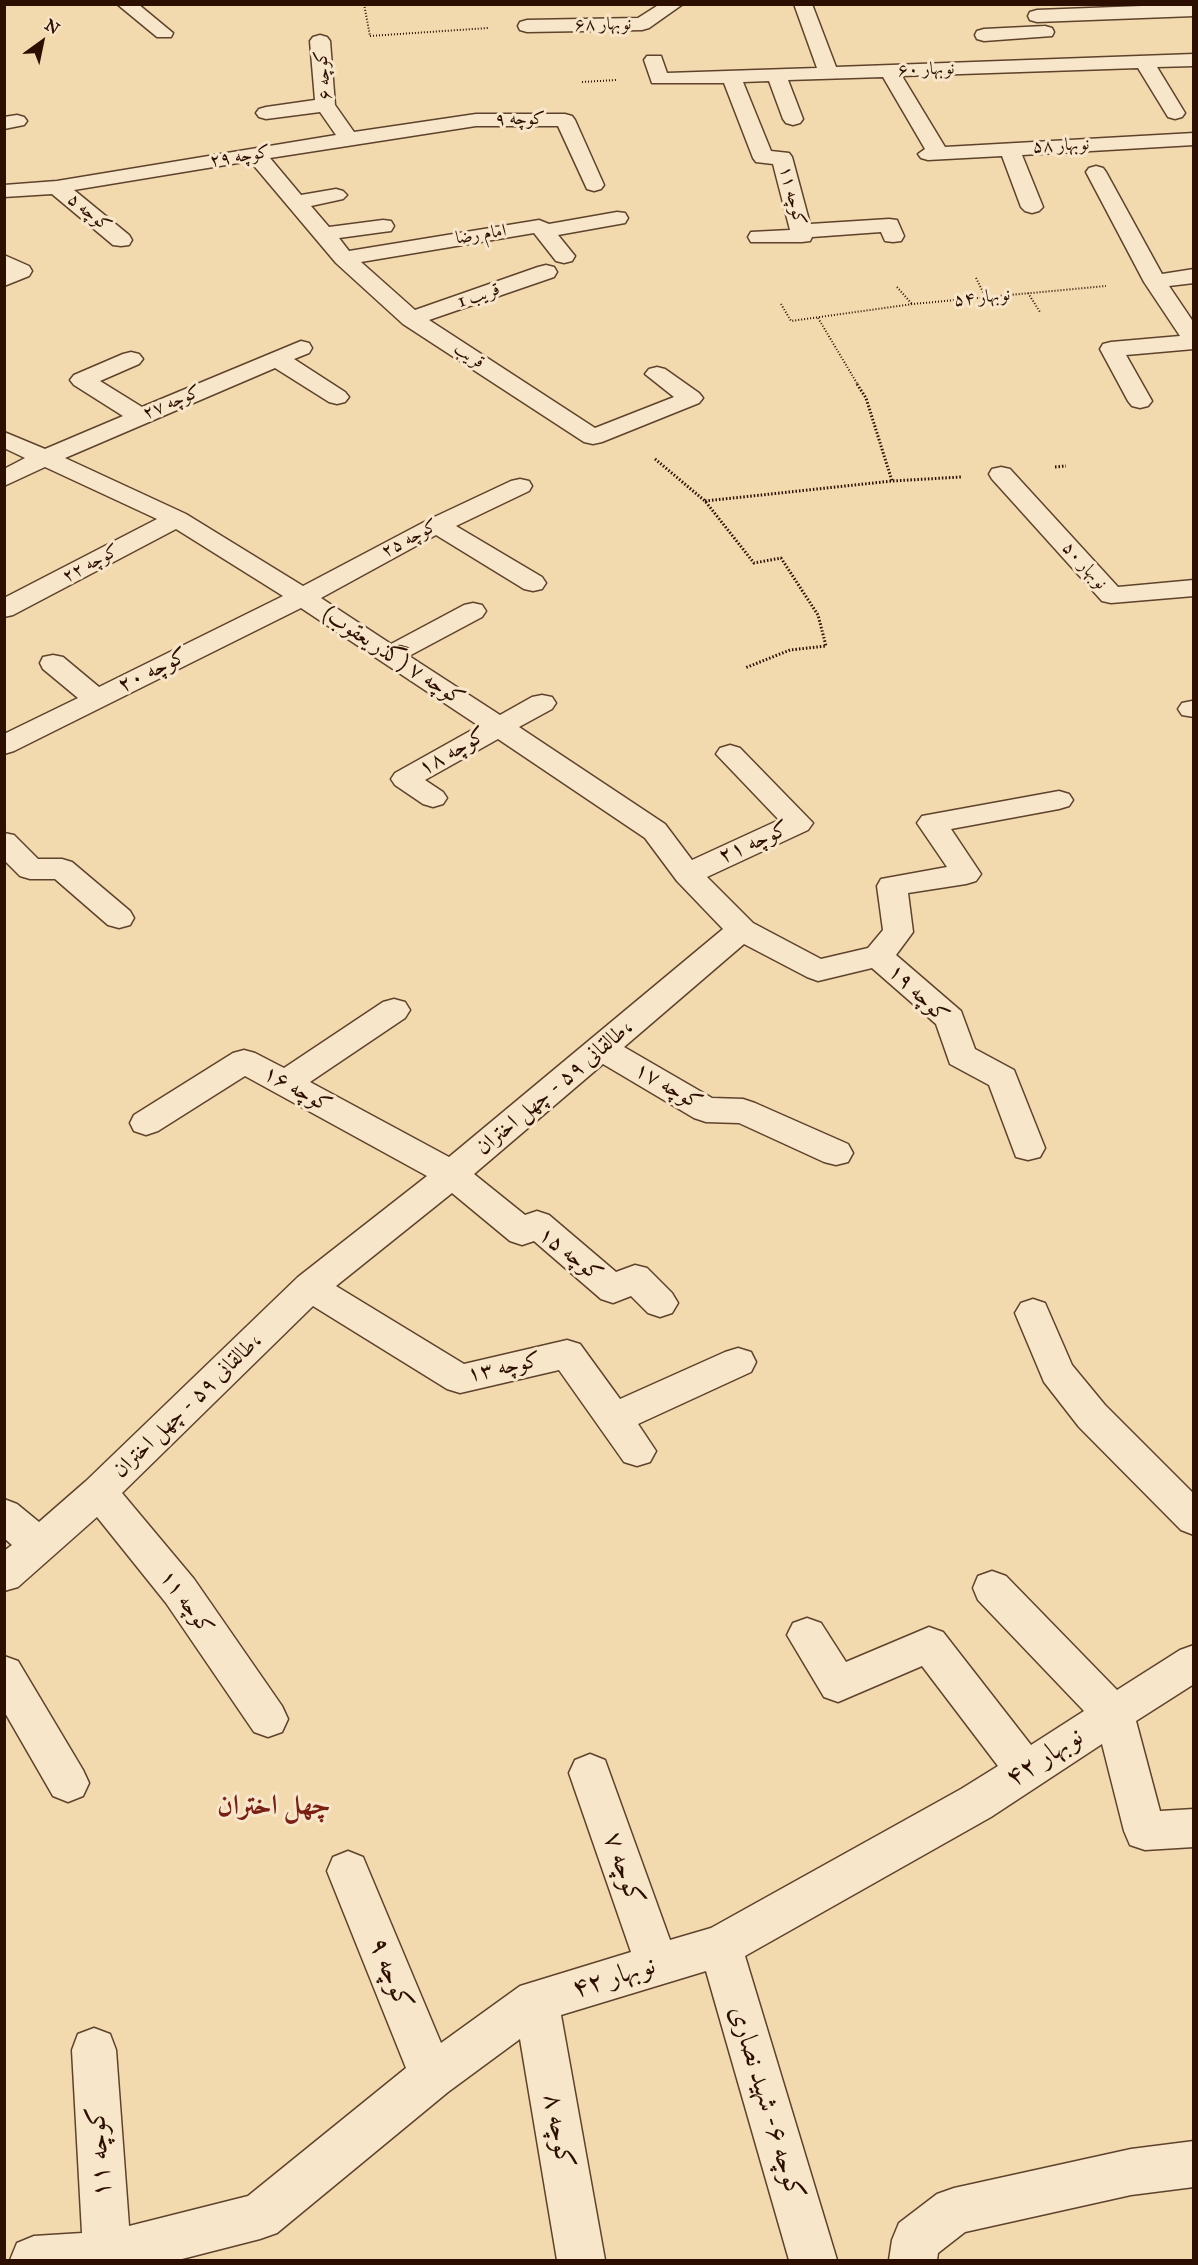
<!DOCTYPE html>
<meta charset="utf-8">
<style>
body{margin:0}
#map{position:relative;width:1198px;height:2265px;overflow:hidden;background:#f2d9ae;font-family:"IM FELL Great Primer",serif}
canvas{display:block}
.frame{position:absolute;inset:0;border:6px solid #2d0f00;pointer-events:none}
.north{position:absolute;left:12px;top:12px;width:60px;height:60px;-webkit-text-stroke:4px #f7e6ca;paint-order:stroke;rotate:33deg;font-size:16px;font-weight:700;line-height:24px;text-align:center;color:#2d0f00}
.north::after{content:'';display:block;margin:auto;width:21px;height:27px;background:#2d0f00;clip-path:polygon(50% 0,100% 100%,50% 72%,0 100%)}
</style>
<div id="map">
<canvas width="1198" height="2265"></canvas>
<div class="frame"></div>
<div class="north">N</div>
</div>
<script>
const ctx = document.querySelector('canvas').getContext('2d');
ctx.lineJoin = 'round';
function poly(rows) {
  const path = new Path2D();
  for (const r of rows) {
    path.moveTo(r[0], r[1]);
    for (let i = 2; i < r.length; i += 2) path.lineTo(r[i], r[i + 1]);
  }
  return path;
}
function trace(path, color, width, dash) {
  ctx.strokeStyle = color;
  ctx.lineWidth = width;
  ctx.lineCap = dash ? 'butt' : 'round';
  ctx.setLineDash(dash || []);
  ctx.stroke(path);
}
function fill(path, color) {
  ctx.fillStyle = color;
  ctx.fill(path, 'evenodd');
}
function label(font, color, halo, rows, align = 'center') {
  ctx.font = font + ' "IM FELL Great Primer",Amiri,serif';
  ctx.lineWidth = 6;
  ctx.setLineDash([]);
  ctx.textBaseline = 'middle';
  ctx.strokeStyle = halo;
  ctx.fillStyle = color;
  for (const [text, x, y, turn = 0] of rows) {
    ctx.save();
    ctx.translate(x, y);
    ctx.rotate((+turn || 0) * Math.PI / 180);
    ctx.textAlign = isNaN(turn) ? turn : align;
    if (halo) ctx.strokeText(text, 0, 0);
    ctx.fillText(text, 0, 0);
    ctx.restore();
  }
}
const minor = poly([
 [117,4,138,4,173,33,171,37,157,37,117,4],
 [660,4,683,4,649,28,642,30,527,32,520,30,518,26,520,22,527,20,638,18,660,4],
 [794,4,812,4,836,67,1194,54,1194,66,1157,67,1185,113,1182,117,1175,119,1168,117,1138,68,902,76,945,147,1194,133,1194,145,1022,155,1043,207,1039,211,1032,213,1025,211,1021,207,1002,156,928,160,921,158,918,154,925,149,883,77,788,80,803,119,800,123,793,125,786,123,783,119,769,81,743,82,771,151,789,153,792,157,810,224,889,219,897,220,904,236,901,241,893,242,885,241,881,232,812,237,810,241,802,242,751,242,748,237,751,232,790,230,773,164,756,162,753,158,724,83,652,83,644,60,647,56,661,56,667,73,817,68,794,4],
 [1194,4,1194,16,1037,22,1030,20,1028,16,1030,12,1037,10,1194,4],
 [1045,26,1052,28,1054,32,1052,36,984,41,977,39,975,35,977,31,984,29,1045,26],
 [320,35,327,37,330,41,335,105,354,132,476,114,565,114,572,116,575,120,604,185,601,189,594,191,587,189,558,126,476,126,270,158,301,195,336,189,343,191,347,195,343,199,311,206,329,227,383,220,391,221,394,226,391,231,383,232,339,238,349,251,539,220,549,224,617,212,625,213,628,218,625,223,558,235,575,256,572,261,564,263,556,261,534,233,361,262,415,310,538,267,546,265,554,267,557,272,554,277,429,320,595,428,674,397,645,374,649,369,657,367,665,369,699,393,703,398,699,403,602,442,593,444,584,442,403,324,336,263,250,161,74,190,129,235,132,240,129,245,121,246,113,245,52,194,4,197,4,185,57,181,336,135,320,112,266,119,259,117,256,113,259,109,266,107,315,100,310,41,313,37,320,35],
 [17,115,24,117,27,121,24,125,4,129,4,117,17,115],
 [1096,166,1103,168,1106,172,1162,274,1194,269,1194,283,1169,286,1194,323,1194,349,1126,355,1152,401,1148,406,1140,408,1132,406,1128,401,1100,349,1103,344,1111,342,1180,336,1144,282,1086,172,1089,168,1096,166],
 [4,255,29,266,32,271,29,276,4,286,4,255],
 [301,341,309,343,312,348,309,353,294,359,345,392,349,397,345,402,337,404,329,402,275,368,65,458,186,514,303,586,428,520,511,481,520,479,529,481,532,486,529,491,456,526,542,577,546,583,542,589,533,591,524,589,436,535,321,598,391,644,464,605,473,603,482,605,486,611,482,617,409,656,500,715,532,697,542,695,552,697,556,703,552,709,519,727,665,824,692,860,779,820,716,754,720,748,730,745,740,748,813,823,808,830,707,877,753,923,821,959,868,948,883,930,877,886,881,879,947,867,917,823,922,816,1059,791,1069,794,1073,800,1069,806,1059,809,951,829,981,874,976,881,966,884,908,893,913,932,896,955,961,1011,975,1049,1014,1070,1045,1148,1040,1157,1028,1160,1016,1157,989,1085,950,1064,936,1024,872,968,818,981,807,977,744,944,624,1047,712,1098,743,1099,755,1103,848,1144,853,1153,848,1162,836,1165,824,1162,739,1123,706,1122,694,1118,603,1064,474,1174,525,1215,537,1211,549,1215,616,1272,635,1265,647,1268,672,1293,678,1303,672,1313,660,1317,648,1313,631,1296,613,1303,601,1299,534,1241,522,1245,510,1241,452,1193,336,1286,464,1364,567,1340,580,1344,620,1399,725,1352,738,1348,751,1352,756,1362,751,1372,638,1424,656,1451,650,1462,637,1466,624,1462,559,1370,460,1393,447,1389,313,1306,122,1493,194,1579,282,1706,288,1719,282,1732,268,1737,254,1732,166,1603,97,1517,18,1587,4,1591,4,1551,12,1545,4,1538,4,1499,17,1504,39,1522,86,1481,298,1277,427,1176,245,1076,158,1131,146,1135,134,1131,130,1123,134,1115,233,1053,244,1050,255,1053,284,1068,383,1002,394,999,405,1002,410,1010,405,1018,310,1082,449,1157,723,929,677,881,645,838,498,739,425,780,443,792,447,798,443,804,433,807,423,804,395,785,391,779,395,773,479,726,301,608,14,751,4,754,4,734,78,698,43,669,40,663,43,657,53,655,63,657,99,687,283,596,176,529,13,615,4,617,4,598,157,519,45,467,4,486,4,469,25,458,4,448,4,432,45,449,123,416,74,385,70,380,74,375,123,354,131,352,139,354,143,359,139,364,100,381,142,407,301,341],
 [1001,467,1010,469,1118,587,1194,580,1194,596,1111,603,1102,601,992,479,989,474,992,469,1001,467],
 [1192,701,1194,717,1182,715,1178,709,1182,703,1192,701],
 [4,833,14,835,38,859,62,859,72,862,130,911,134,918,130,925,119,928,108,925,55,879,30,879,20,876,4,860,4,833],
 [1033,1299,1045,1303,1072,1365,1105,1405,1194,1494,1194,1535,1181,1530,1079,1427,1044,1382,1015,1313,1021,1303,1033,1299],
 [992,1571,1006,1576,1117,1690,1180,1650,1194,1645,1194,1684,1136,1721,1160,1811,1194,1809,1194,1847,1145,1850,1130,1845,1124,1831,1102,1744,991,1817,745,1956,837,2260,789,2260,706,1971,561,2015,605,2260,557,2260,520,2039,448,2092,277,2233,260,2239,178,2260,10,2260,17,2243,34,2236,82,2233,72,2050,78,2034,94,2028,110,2034,116,2050,129,2226,248,2196,406,2068,327,1871,333,1857,348,1851,363,1857,441,2043,520,1986,631,1952,569,1773,575,1760,590,1754,605,1760,670,1940,711,1928,961,1789,998,1766,922,1666,838,1702,824,1697,787,1635,793,1623,807,1618,821,1623,846,1662,929,1627,943,1632,1031,1745,1084,1711,978,1600,973,1588,978,1576,992,1571],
 [4,1656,18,1661,83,1770,89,1783,83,1796,68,1802,53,1796,4,1711,4,1656],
 [1194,2141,1194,2187,1131,2195,965,2232,938,2253,937,2260,889,2260,892,2240,899,2223,937,2194,954,2188,1131,2149,1194,2141]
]);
trace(minor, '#5e422c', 3);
trace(poly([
 [364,4,370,36],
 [370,36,488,28],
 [582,82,616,80],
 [976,278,986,298],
 [897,287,912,304],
 [1028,293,1040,312],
 [781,304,791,321,913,304,1106,286],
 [818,318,858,385]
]), '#2d0f00', 2, [1, 2]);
trace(poly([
 [857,384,866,398,892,481],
 [655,459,705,501,754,563,781,558,818,615,826,646,790,650,745,668],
 [1055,467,1066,466],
 [705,501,892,481,961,477]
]), '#2d0f00', 3, [1.5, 2]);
fill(minor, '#f7e6ca');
label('18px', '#2d0f00', '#f7e6ca', [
 ["نوبهار ۶۸",603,25,-1],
 ["نوبهار ۶۰",926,70,-2],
 ["کوچه ۶",324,75,-96],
 ["کوچه ۹",520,120],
 ["نوبهار ۵۸",1061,146,-3],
 ["کوچه ۲۹",240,157,-9],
 ["کوچه ۱۱",792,196,76],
 ["کوچه ۵",89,213,39],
 ["امام رضا",481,235,-9],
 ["قریب 1",479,296,-19],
 ["نوبهار ۵۴",982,298,-6],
 ["قریب",469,356,33],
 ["کوچه ۲۷",172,403,-23],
 ["کوچه ۲۵",410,539,-28],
 ["کوچه ۲۲",91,564,-28],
 ["نوبهار ۵۰",1084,566,48]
]);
label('22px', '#2d0f00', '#f7e6ca', [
 ["کوچه ۷ (گذر یعقوب)",393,657,33],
 ["کوچه ۲۰",153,671,-26],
 ["کوچه ۱۸",453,752,-30],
 ["کوچه ۲۱",754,843,-24],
 ["کوچه ۱۹",918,994,44],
 ["کوچه ۱۷",668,1087,30],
 ["طالقانی ۵۹ - چهل اختران،",555,1088,-40],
 ["کوچه ۱۶",297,1090,29],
 ["کوچه ۱۵",570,1255,38],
 ["کوچه ۱۳",504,1368,-12],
 ["طالقانی ۵۹ - چهل اختران،",188,1406,-44],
 ["کوچه ۱۱",186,1603,54]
]);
label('27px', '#2d0f00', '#f7e6ca', [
 ["نوبهار ۴۲",1045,1758,-33],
 ["کوچه ۷",623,1869,71],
 ["کوچه ۹",390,1974,68],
 ["نوبهار ۴۲",614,1978,-17],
 ["کوچه ۶- شهید نصاری",766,2103,73],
 ["کوچه ۸",558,2131,80],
 ["کوچه ۱۱",100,2152,-94]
]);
label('bold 28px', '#7a1f14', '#f7e6ca', [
 ["چهل اختران",274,1807]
]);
</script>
